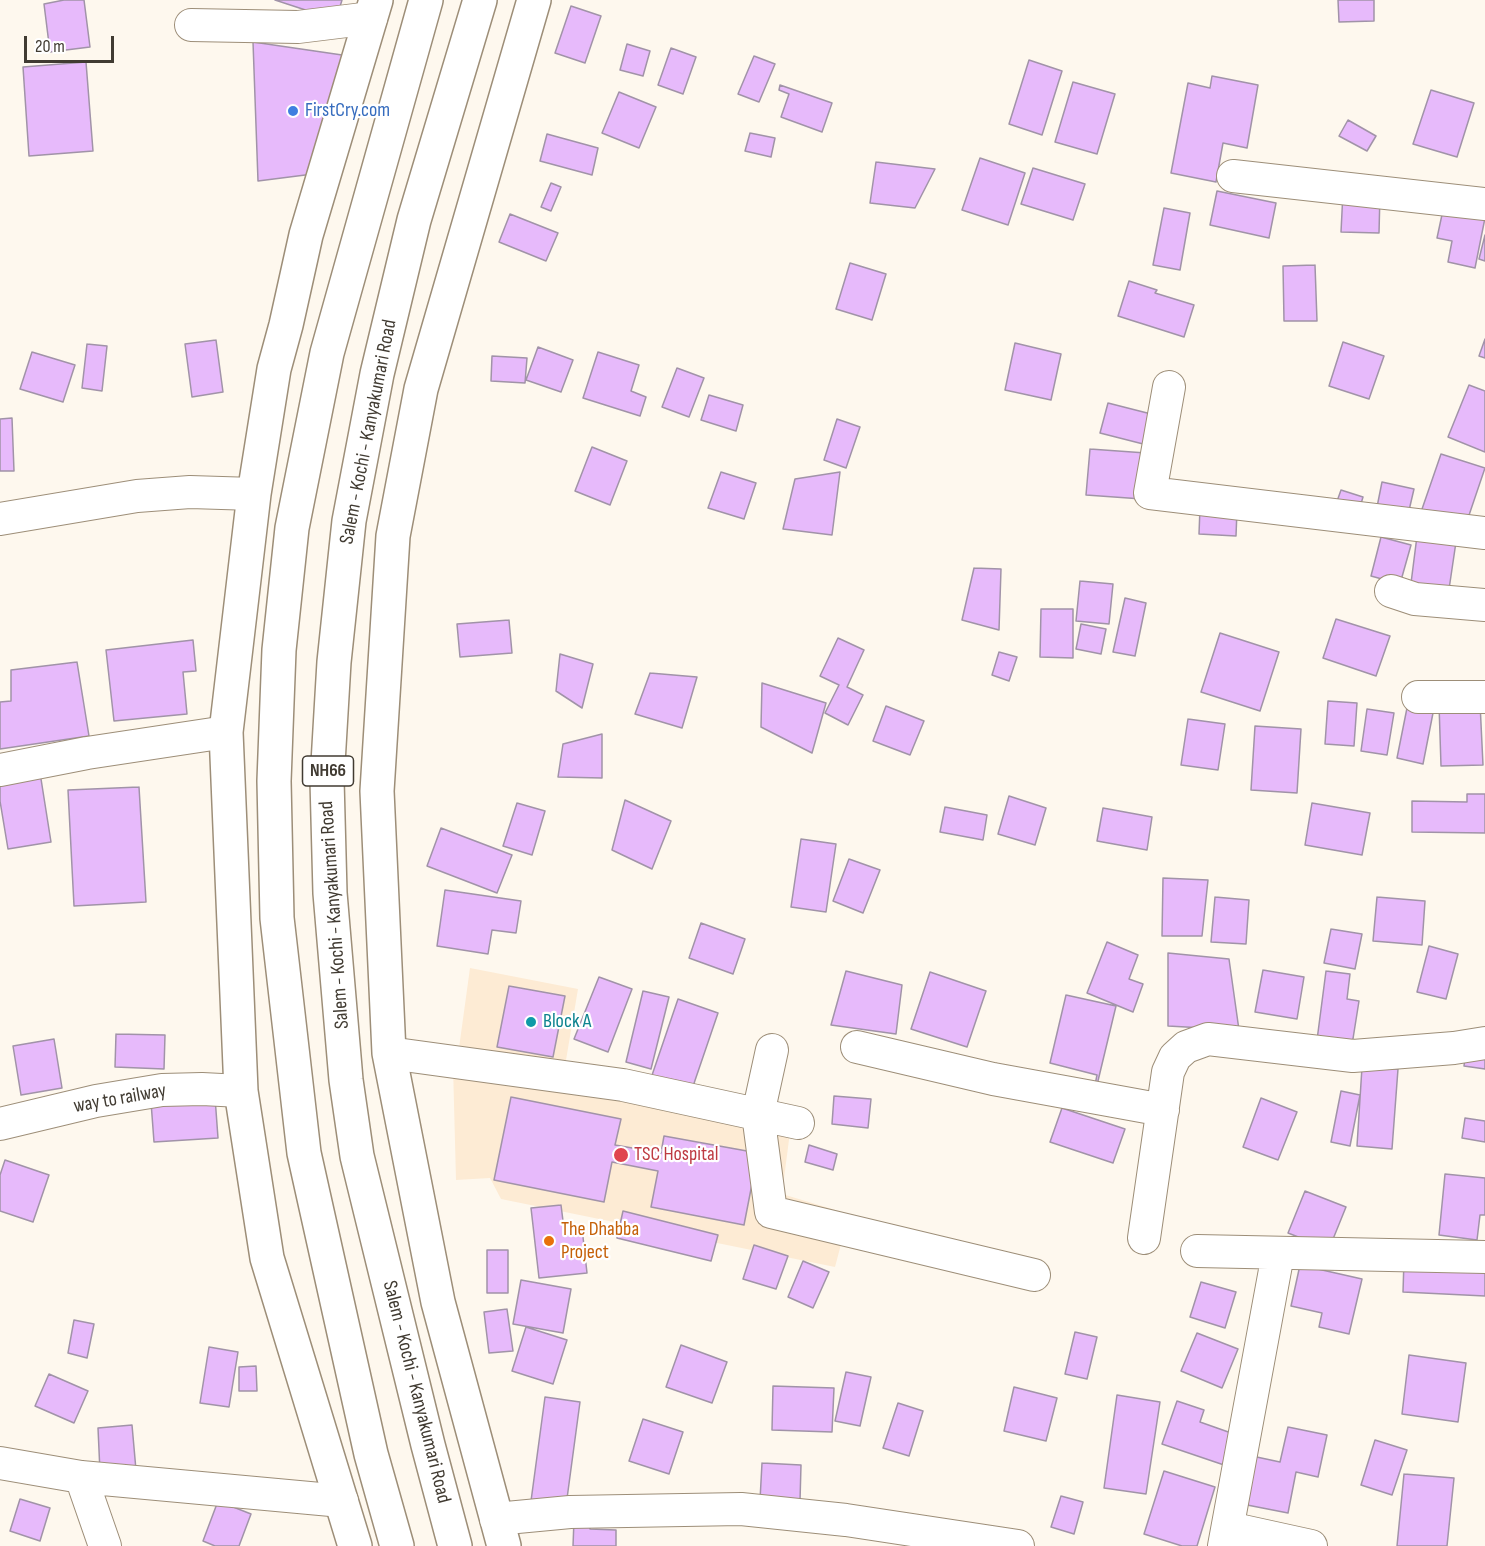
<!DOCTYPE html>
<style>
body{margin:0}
#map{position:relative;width:1485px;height:1546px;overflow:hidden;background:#fef8ee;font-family:"Sofia Sans Condensed",sans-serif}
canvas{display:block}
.scale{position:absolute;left:24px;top:36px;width:90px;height:27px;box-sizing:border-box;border:3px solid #413b32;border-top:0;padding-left:8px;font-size:18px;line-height:21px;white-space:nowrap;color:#413b32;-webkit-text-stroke:4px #fff;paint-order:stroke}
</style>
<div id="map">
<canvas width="1485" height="1546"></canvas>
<div class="scale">20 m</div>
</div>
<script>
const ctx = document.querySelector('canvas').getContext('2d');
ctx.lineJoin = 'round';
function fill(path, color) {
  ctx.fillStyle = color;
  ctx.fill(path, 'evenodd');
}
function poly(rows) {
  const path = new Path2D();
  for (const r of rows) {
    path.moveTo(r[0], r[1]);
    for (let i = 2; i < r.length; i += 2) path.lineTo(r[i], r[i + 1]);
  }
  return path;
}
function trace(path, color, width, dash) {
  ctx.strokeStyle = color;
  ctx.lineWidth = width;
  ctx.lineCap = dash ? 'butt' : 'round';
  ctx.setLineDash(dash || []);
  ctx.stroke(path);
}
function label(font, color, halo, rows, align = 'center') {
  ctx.font = font + ' "Sofia Sans Condensed",sans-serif';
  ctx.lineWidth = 4.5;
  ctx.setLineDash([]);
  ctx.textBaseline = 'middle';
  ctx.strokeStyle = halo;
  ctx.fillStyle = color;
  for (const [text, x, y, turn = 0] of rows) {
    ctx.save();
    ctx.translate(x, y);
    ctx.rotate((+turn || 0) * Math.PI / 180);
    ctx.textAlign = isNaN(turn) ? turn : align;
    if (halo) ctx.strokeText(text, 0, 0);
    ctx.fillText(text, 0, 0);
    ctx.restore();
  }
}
fill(poly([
 [470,968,578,989,565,1066,459,1048],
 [453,1066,790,1132,782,1194,849,1214,835,1267,501,1199,490,1178,456,1180]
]), '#fdebd4');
const building = poly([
 [64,0,84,0,90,47,50,52,44,4,64,0],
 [275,0,342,0,336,20,275,0],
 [1338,0,1374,0,1374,21,1339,22,1338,0],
 [571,6,601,16,585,63,555,53,571,6],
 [253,42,349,56,321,173,258,181,253,42],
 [627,44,650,51,643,76,620,70,627,44],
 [671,48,696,57,683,94,658,85,671,48],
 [754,56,775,64,759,102,738,94,754,56],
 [1029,60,1062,71,1042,135,1009,124,1029,60],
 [86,62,93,151,29,156,23,67,86,62],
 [1212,76,1258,85,1247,148,1223,143,1216,182,1171,173,1188,83,1210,88,1212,76],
 [1073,82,1115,94,1097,154,1055,142,1073,82],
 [780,85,832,103,822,132,781,117,789,94,779,90,780,85],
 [1431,90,1474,103,1457,157,1413,144,1431,90],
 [619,92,656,107,639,148,602,133,619,92],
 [1348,120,1376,136,1367,151,1339,136,1348,120],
 [750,133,775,138,771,157,745,151,750,133],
 [547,134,598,148,592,175,540,161,547,134],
 [980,158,1025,173,1008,225,962,210,980,158],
 [876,162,935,169,915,208,870,203,876,162],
 [1033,168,1085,184,1073,220,1021,204,1033,168],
 [551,183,561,187,551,211,541,207,551,183],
 [1217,191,1276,203,1269,238,1210,225,1217,191],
 [1343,192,1380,194,1379,233,1341,232,1343,192],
 [1164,208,1190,213,1180,270,1153,265,1164,208],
 [1443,210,1485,218,1475,268,1448,262,1452,241,1437,238,1443,210],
 [510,214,558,233,546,261,499,242,510,214],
 [1485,235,1485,261,1479,259,1485,235],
 [850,263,886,274,872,320,836,309,850,263],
 [1315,265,1317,321,1284,321,1283,266,1315,265],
 [1129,281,1157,290,1155,293,1194,305,1184,337,1118,316,1129,281],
 [1485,339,1485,358,1479,356,1485,339],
 [216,340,223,392,192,397,185,344,216,340],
 [1343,342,1384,356,1369,399,1329,386,1343,342],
 [1015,343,1061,354,1051,400,1005,390,1015,343],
 [87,344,107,346,102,391,82,388,87,344],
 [538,347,573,360,561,392,526,380,538,347],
 [32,352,75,365,63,402,20,389,32,352],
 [598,352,639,365,631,391,646,397,640,416,583,398,598,352],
 [492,356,527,358,525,383,491,381,492,356],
 [677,368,704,378,689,417,662,407,677,368],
 [1469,385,1485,391,1485,452,1448,437,1469,385],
 [709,395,743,405,736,431,701,420,709,395],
 [1108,403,1159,416,1151,446,1100,433,1108,403],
 [12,418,14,471,0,471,0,419,12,418],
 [837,419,860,427,846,468,824,460,837,419],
 [592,447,627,461,610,505,575,491,592,447],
 [1090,449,1146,453,1142,499,1086,495,1090,449],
 [1441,454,1485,468,1465,527,1421,512,1441,454],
 [721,472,756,483,744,519,708,508,721,472],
 [840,472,832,535,783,529,795,479,840,472],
 [1382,482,1414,489,1407,519,1376,512,1382,482],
 [1341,490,1363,497,1358,514,1335,507,1341,490],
 [1200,508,1237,510,1236,536,1199,534,1200,508],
 [1417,536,1456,542,1448,596,1410,591,1417,536],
 [1381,537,1411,545,1400,584,1371,576,1381,537],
 [974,568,1001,569,999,630,962,620,974,568],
 [1080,581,1113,584,1109,624,1076,621,1080,581],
 [1125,598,1146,603,1135,656,1113,652,1125,598],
 [1041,609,1073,609,1073,658,1040,657,1041,609],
 [1336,619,1390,636,1376,676,1323,658,1336,619],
 [509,620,512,653,460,657,457,624,509,620],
 [1081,624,1106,629,1101,654,1076,649,1081,624],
 [1220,633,1279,652,1260,711,1201,692,1220,633],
 [838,638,864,650,847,687,863,695,848,725,825,713,839,685,820,676,838,638],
 [193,640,196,671,183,672,187,714,114,721,106,650,193,640],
 [999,652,1017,657,1009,681,992,675,999,652],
 [560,654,593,664,582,708,556,691,560,654],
 [77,662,89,736,0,749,0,702,11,701,11,670,77,662],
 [650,673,697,677,682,728,635,714,650,673],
 [762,683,826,703,812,753,761,727,762,683],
 [1328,701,1357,703,1354,746,1325,744,1328,701],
 [1480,703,1483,765,1441,766,1439,704,1480,703],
 [886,706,924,721,910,755,873,741,886,706],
 [1407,708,1433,713,1423,764,1397,758,1407,708],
 [1367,709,1394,713,1387,755,1361,751,1367,709],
 [1188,719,1225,724,1218,770,1181,765,1188,719],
 [1255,726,1301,729,1297,793,1251,790,1255,726],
 [602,734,602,778,558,777,563,744,602,734],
 [38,760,51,842,8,849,0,801,0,766,38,760],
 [139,787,146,902,74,906,68,790,139,787],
 [1467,794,1485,794,1485,833,1412,832,1412,801,1467,802,1467,794],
 [1009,796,1046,808,1035,845,998,834,1009,796],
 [625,800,671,821,652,869,612,850,625,800],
 [517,803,545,811,532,855,503,846,517,803],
 [1312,803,1370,813,1362,855,1305,845,1312,803],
 [945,807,987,815,983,840,940,832,945,807],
 [1103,808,1152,817,1147,850,1097,841,1103,808],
 [441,828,512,855,497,893,427,866,441,828],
 [801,839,836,844,826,912,791,907,801,839],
 [849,859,880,870,863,913,833,901,849,859],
 [1163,878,1208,880,1202,936,1162,936,1163,878],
 [445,890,521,901,516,933,492,930,488,954,437,946,445,890],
 [1215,897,1249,900,1246,944,1211,942,1215,897],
 [1377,897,1425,901,1422,945,1373,941,1377,897],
 [701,923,745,939,733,974,689,958,701,923],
 [1331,929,1362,934,1355,969,1324,963,1331,929],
 [1107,942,1138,955,1129,979,1143,984,1133,1012,1087,993,1107,942],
 [1429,946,1458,954,1446,999,1417,992,1429,946],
 [1168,953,1229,959,1239,1030,1168,1026,1168,953],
 [1263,970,1304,977,1297,1019,1255,1012,1263,970],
 [846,971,902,985,896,1034,831,1025,846,971],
 [1326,971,1350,974,1347,999,1359,1001,1352,1045,1317,1040,1326,971],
 [930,972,986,991,967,1047,911,1029,930,972],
 [599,977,632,989,608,1052,574,1039,599,977],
 [509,986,565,996,553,1057,497,1047,509,986],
 [643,991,669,997,651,1069,626,1062,643,991],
 [1066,995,1116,1006,1097,1085,1095,1085,1097,1075,1050,1063,1066,995],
 [678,999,718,1013,689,1098,649,1084,678,999],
 [116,1034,165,1035,164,1069,115,1067,116,1034],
 [54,1039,62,1088,21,1095,13,1046,54,1039],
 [1467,1042,1485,1044,1485,1069,1464,1066,1467,1042],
 [1362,1067,1398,1069,1392,1149,1357,1146,1362,1067],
 [1341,1091,1360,1095,1350,1146,1331,1142,1341,1091],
 [834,1096,871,1099,868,1128,832,1124,834,1096],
 [215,1097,218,1138,154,1142,151,1102,215,1097],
 [511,1097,621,1119,615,1145,661,1153,664,1136,758,1153,744,1225,651,1207,658,1171,612,1162,604,1202,494,1180,511,1097],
 [1261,1098,1297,1112,1278,1160,1243,1147,1261,1098],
 [1062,1108,1125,1129,1113,1163,1050,1142,1062,1108],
 [1465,1118,1485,1121,1485,1142,1462,1138,1465,1118],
 [809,1145,837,1154,833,1170,805,1162,809,1145],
 [5,1160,49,1175,33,1222,0,1211,0,1175,5,1160],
 [1445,1174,1485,1178,1485,1215,1480,1215,1477,1240,1439,1235,1445,1174],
 [1305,1191,1346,1207,1329,1249,1288,1233,1305,1191],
 [561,1205,564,1229,582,1228,587,1273,539,1278,531,1208,561,1205],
 [623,1211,718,1235,711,1261,617,1238,623,1211],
 [754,1245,788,1256,776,1289,743,1279,754,1245],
 [487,1250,508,1250,508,1293,487,1293,487,1250],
 [1404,1260,1485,1263,1485,1296,1403,1292,1404,1260],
 [803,1261,829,1272,813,1308,788,1297,803,1261],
 [1300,1265,1362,1279,1349,1334,1319,1327,1322,1313,1291,1306,1300,1265],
 [521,1280,571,1289,563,1333,513,1324,521,1280],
 [1201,1282,1236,1292,1225,1328,1190,1317,1201,1282],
 [507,1309,513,1351,489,1353,484,1312,507,1309],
 [74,1320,94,1324,87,1358,68,1353,74,1320],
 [526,1327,567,1340,553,1384,512,1371,526,1327],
 [1075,1332,1097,1337,1087,1379,1065,1374,1075,1332],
 [1197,1333,1238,1349,1222,1388,1181,1371,1197,1333],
 [681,1345,727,1362,712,1403,666,1387,681,1345],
 [209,1347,238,1352,229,1407,200,1403,209,1347],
 [1409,1355,1466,1363,1458,1422,1402,1414,1409,1355],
 [256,1366,257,1391,239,1391,239,1367,256,1366],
 [846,1372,871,1377,860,1426,835,1421,846,1372],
 [49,1374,88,1391,74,1423,35,1406,49,1374],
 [773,1386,834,1388,832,1432,772,1430,773,1386],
 [1014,1387,1057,1398,1046,1441,1004,1431,1014,1387],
 [1117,1395,1160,1402,1146,1494,1104,1488,1117,1395],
 [545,1397,580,1402,566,1506,531,1501,545,1397],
 [1177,1401,1204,1410,1200,1422,1234,1434,1224,1465,1162,1444,1177,1401],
 [898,1403,923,1411,909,1456,883,1448,898,1403],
 [643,1419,683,1432,669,1474,629,1461,643,1419],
 [132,1425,136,1470,100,1472,98,1428,132,1425],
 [1288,1427,1327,1435,1318,1477,1296,1472,1288,1513,1242,1504,1252,1456,1280,1462,1288,1427],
 [1375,1440,1407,1450,1392,1495,1361,1485,1375,1440],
 [762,1463,801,1465,800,1501,760,1500,762,1463],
 [1164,1471,1215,1487,1197,1546,1182,1546,1144,1534,1164,1471],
 [1404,1474,1454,1478,1447,1546,1397,1546,1404,1474],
 [1061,1496,1083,1502,1074,1534,1051,1527,1061,1496],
 [20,1499,50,1508,40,1541,10,1531,20,1499],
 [218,1501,251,1514,239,1546,215,1546,203,1541,218,1501],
 [574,1520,590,1521,590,1529,616,1530,616,1546,573,1546,574,1520]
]);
fill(building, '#e7bafb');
trace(building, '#a193a8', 1.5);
const street = poly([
 [191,25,298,27,371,18],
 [1233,176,1485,204],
 [1169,387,1150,493,1485,533],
 [0,519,137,496,190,492,254,494],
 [1391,591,1415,599,1485,605],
 [1418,697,1485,697],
 [0,770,87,753,226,732],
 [857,1047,993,1079,1163,1110],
 [772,1050,758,1114,771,1212,1034,1275],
 [389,1053,623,1085,798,1123],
 [0,1124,96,1101,162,1090,202,1089,241,1091],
 [1144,1238,1168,1072,1175,1057,1186,1047,1208,1039,1353,1056,1454,1048,1485,1043],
 [1197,1251,1485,1257],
 [0,1463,81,1477,342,1501],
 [81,1477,105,1546],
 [496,1519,570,1512,741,1509,846,1520,1018,1546],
 [1229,1528,1311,1546],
 [1224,1546,1278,1254]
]);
const secondary = poly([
 [355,1546,267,1258,241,1091,226,732,254,494,274,369,286,325,306,235,376,0],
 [504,1546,438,1302,389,1053,377,791,393,536,421,389,534,0]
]);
const highway = poly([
 [397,1546,371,1454,304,1153,277,918,274,781,279,650,292,528,327,353,426,0],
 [455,1546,428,1445,357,1156,346,1080,330,893,327,780,334,662,349,521,377,374,414,220,480,0]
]);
trace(street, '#9d8e78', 34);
trace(secondary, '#9d8e78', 36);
trace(highway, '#9d8e78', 36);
trace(street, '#fff', 32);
trace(secondary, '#fff', 33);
trace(highway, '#fff', 33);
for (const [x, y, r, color] of [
 [293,111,6,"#3f7fe0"],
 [531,1022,6,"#0f9aa8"],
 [621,1155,8,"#e0444e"],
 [549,1241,6,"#e8710a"]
]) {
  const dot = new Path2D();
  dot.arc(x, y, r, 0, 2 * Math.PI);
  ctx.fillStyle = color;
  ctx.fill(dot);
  trace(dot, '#fff', 2);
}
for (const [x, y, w] of [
 [328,771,51]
]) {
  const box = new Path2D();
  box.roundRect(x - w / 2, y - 15, w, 30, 4.5);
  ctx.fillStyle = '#fff';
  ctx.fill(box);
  trace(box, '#413b32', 1.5);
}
label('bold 18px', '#413b32', null, [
 ["NH66",328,771]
]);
label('20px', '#366cbe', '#fff', [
 ["FirstCry.com",305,111]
], 'left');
label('20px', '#413b32', '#fff', [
 ["Salem - Kochi - Kanyakumari Road",369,432,-79],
 ["Salem - Kochi - Kanyakumari Road",335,915,-94],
 ["way to railway",120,1099,-10],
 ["Salem - Kochi - Kanyakumari Road",416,1392,76]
]);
label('20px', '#0d838f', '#fff', [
 ["Block A",543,1022]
], 'left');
label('20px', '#be3a42', '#fff', [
 ["TSC Hospital",634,1155]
], 'left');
label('20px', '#c56008', '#fff', [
 ["The Dhabba",561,1230],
 ["Project",561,1253]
], 'left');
</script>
